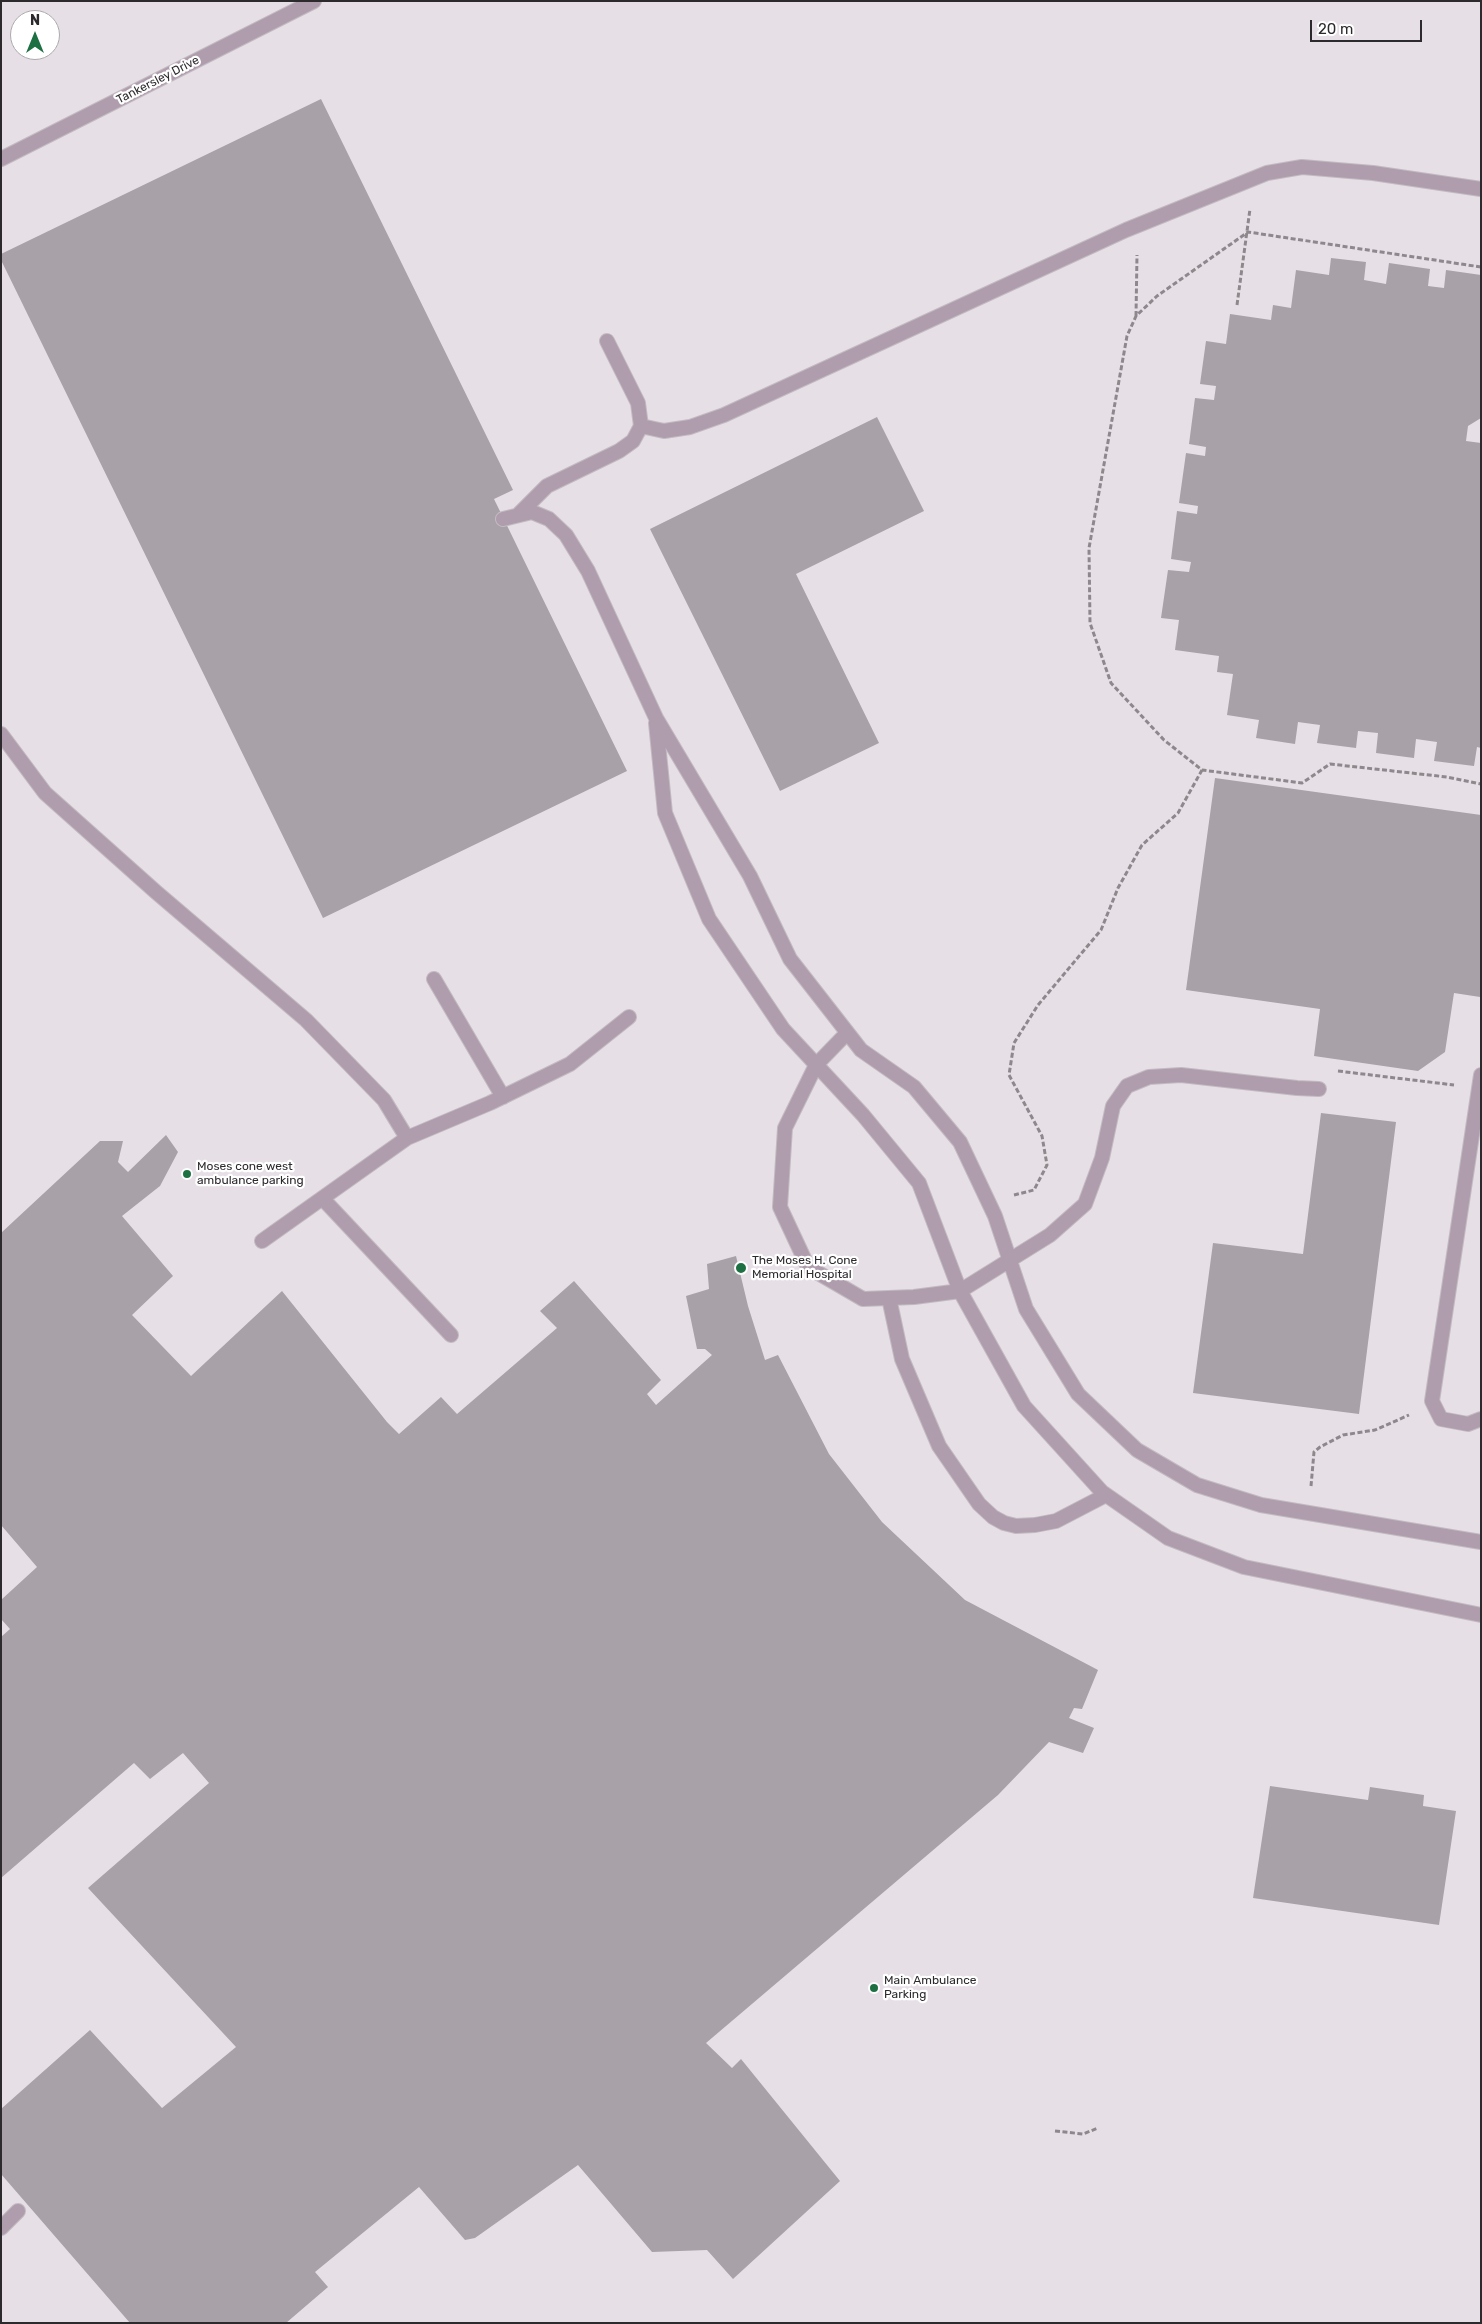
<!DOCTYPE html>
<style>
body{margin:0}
#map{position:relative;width:1482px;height:2324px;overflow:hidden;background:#e7dfe6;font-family:Rubik,sans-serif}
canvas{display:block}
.frame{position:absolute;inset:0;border:2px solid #2d2a2d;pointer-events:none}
.north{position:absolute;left:10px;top:10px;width:50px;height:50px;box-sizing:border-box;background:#fff;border:1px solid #abaaab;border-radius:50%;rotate:0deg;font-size:14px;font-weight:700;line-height:20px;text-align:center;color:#2d2a2d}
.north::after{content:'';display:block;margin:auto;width:18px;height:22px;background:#1d7041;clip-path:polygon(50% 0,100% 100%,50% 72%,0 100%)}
.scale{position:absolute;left:1310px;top:20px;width:112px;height:22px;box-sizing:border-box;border:2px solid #2d2a2d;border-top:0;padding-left:6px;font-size:15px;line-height:18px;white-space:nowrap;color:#2d2a2d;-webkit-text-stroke:4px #fff;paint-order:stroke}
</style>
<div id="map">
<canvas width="1482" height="2324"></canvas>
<div class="frame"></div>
<div class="north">N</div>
<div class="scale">20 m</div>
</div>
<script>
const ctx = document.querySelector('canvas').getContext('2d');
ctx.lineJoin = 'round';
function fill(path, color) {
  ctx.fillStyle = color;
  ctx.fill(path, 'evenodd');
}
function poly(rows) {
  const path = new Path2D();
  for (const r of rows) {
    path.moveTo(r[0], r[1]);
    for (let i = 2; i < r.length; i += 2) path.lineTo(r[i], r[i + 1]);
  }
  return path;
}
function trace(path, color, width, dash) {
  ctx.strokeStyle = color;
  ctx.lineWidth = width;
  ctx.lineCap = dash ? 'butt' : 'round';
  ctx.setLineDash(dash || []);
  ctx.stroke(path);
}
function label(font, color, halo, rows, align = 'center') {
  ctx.font = font + ' Rubik,sans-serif';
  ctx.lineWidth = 4.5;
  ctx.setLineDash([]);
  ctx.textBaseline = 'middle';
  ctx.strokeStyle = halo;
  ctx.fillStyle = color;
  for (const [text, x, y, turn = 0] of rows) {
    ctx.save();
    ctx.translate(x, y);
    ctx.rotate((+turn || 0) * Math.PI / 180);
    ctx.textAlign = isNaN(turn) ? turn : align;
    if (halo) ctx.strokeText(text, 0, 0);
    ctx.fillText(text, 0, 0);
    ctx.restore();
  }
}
fill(poly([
 [321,99,513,490,494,499,627,771,323,918,1,260,1,254],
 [1331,258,1366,262,1364,280,1386,284,1389,263,1430,269,1428,286,1444,288,1446,270,1481,275,1481,418,1468,426,1466,441,1481,443,1481,748,1477,747,1474,766,1434,761,1437,742,1416,739,1414,758,1376,753,1378,733,1358,731,1356,748,1317,743,1320,725,1298,722,1295,744,1256,738,1259,720,1227,715,1233,674,1217,672,1219,656,1175,650,1179,620,1161,618,1168,570,1189,572,1191,562,1171,559,1177,511,1197,514,1198,506,1179,503,1186,453,1205,456,1206,447,1189,444,1195,398,1214,400,1216,386,1200,384,1206,341,1226,344,1230,314,1271,320,1273,305,1291,308,1296,270,1329,275],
 [877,417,924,511,796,574,879,743,780,791,650,529],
 [1215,778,1481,815,1480,997,1454,993,1445,1052,1418,1071,1314,1056,1320,1009,1186,990],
 [1321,1113,1396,1122,1359,1414,1193,1393,1213,1243,1303,1254],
 [166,1135,178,1152,160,1186,122,1216,173,1276,132,1315,191,1376,282,1291,387,1422,399,1434,441,1397,457,1414,557,1328,540,1311,574,1281,661,1380,647,1394,656,1405,712,1355,705,1349,697,1349,686,1296,709,1289,707,1264,736,1256,748,1306,765,1360,778,1355,829,1454,882,1522,965,1600,1098,1670,1082,1709,1074,1708,1069,1718,1094,1728,1083,1753,1049,1742,998,1795,706,2043,732,2068,741,2059,840,2181,733,2279,707,2250,652,2252,578,2165,475,2238,465,2240,419,2187,315,2272,328,2287,286,2323,130,2323,1,2174,1,2109,90,2030,162,2108,236,2047,88,1888,209,1783,183,1753,150,1779,134,1763,1,1878,1,1637,10,1629,1,1619,1,1600,37,1567,1,1525,1,1233,100,1141,123,1141,118,1162,128,1172],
 [1270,1786,1368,1800,1370,1787,1424,1795,1423,1806,1456,1811,1439,1925,1253,1898]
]), '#a8a1a7');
const service = poly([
 [641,426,664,431,690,427,724,415,1126,230,1267,173,1302,167,1373,173,1481,189],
 [519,514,547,486,619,451,633,441,641,426,638,403,607,341],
 [503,519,532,512,549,519,566,535,588,571,656,718,750,876,790,959,861,1050,914,1087,960,1142,995,1216,1026,1309,1078,1394,1137,1450,1197,1485,1261,1505,1481,1542],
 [656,723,665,813,709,919,783,1029,863,1115,919,1183,960,1291,1024,1406,1102,1492,1168,1538,1244,1567,1481,1615],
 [1,734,45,793,156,892,306,1020,384,1100,407,1138],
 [434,979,503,1097],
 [847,1033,816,1065,785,1128,780,1207,808,1267,863,1299,914,1297,960,1291,1050,1235,1085,1204,1102,1158,1113,1106,1127,1086,1149,1077,1181,1075,1297,1088,1319,1089],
 [1481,1075,1432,1401,1441,1419,1468,1424,1481,1419],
 [323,1199,451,1335],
 [262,1241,407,1138,490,1103,570,1064,629,1017],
 [889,1298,902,1359,939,1446,979,1504,993,1517,1004,1523,1016,1526,1035,1525,1056,1521,1106,1495],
 [1,2228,18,2211]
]);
const tertiary = poly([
 [1,159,314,1]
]);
trace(service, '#c2bbc1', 16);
trace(tertiary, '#c2bbc1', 16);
trace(poly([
 [1481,267,1248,232,1157,296,1136,316,1127,336,1089,548,1090,623,1111,683,1164,740,1202,770,1302,783,1330,764,1447,777,1481,784],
 [1237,305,1250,209],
 [1136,316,1137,255],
 [1338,1071,1454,1085],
 [1014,1195,1034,1190,1047,1165,1042,1136,1009,1075,1014,1043,1038,1005,1101,930,1118,888,1142,845,1178,813,1202,770],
 [1311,1486,1314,1452,1320,1447,1343,1435,1375,1430,1409,1415],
 [1055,2131,1083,2134,1098,2128]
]), '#8e888d', 3, [5, 2.5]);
trace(service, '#af9dae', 14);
trace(tertiary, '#af9dae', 14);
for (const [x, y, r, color] of [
 [187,1174,5,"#1d7041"],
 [741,1268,6,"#1d7041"],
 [874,1988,5,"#1d7041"]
]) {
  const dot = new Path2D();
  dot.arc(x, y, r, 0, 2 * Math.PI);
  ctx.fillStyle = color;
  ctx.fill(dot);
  trace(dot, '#fff', 2);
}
label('12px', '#2d2a2d', '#fff', [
 ["Tankersley Drive",158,80,-27]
]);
label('12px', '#2d2a2d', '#fff', [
 ["Moses cone west",197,1167],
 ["ambulance parking",197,1181],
 ["The Moses H. Cone",752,1261],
 ["Memorial Hospital",752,1275],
 ["Main Ambulance",884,1981],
 ["Parking",884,1995]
], 'left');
</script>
